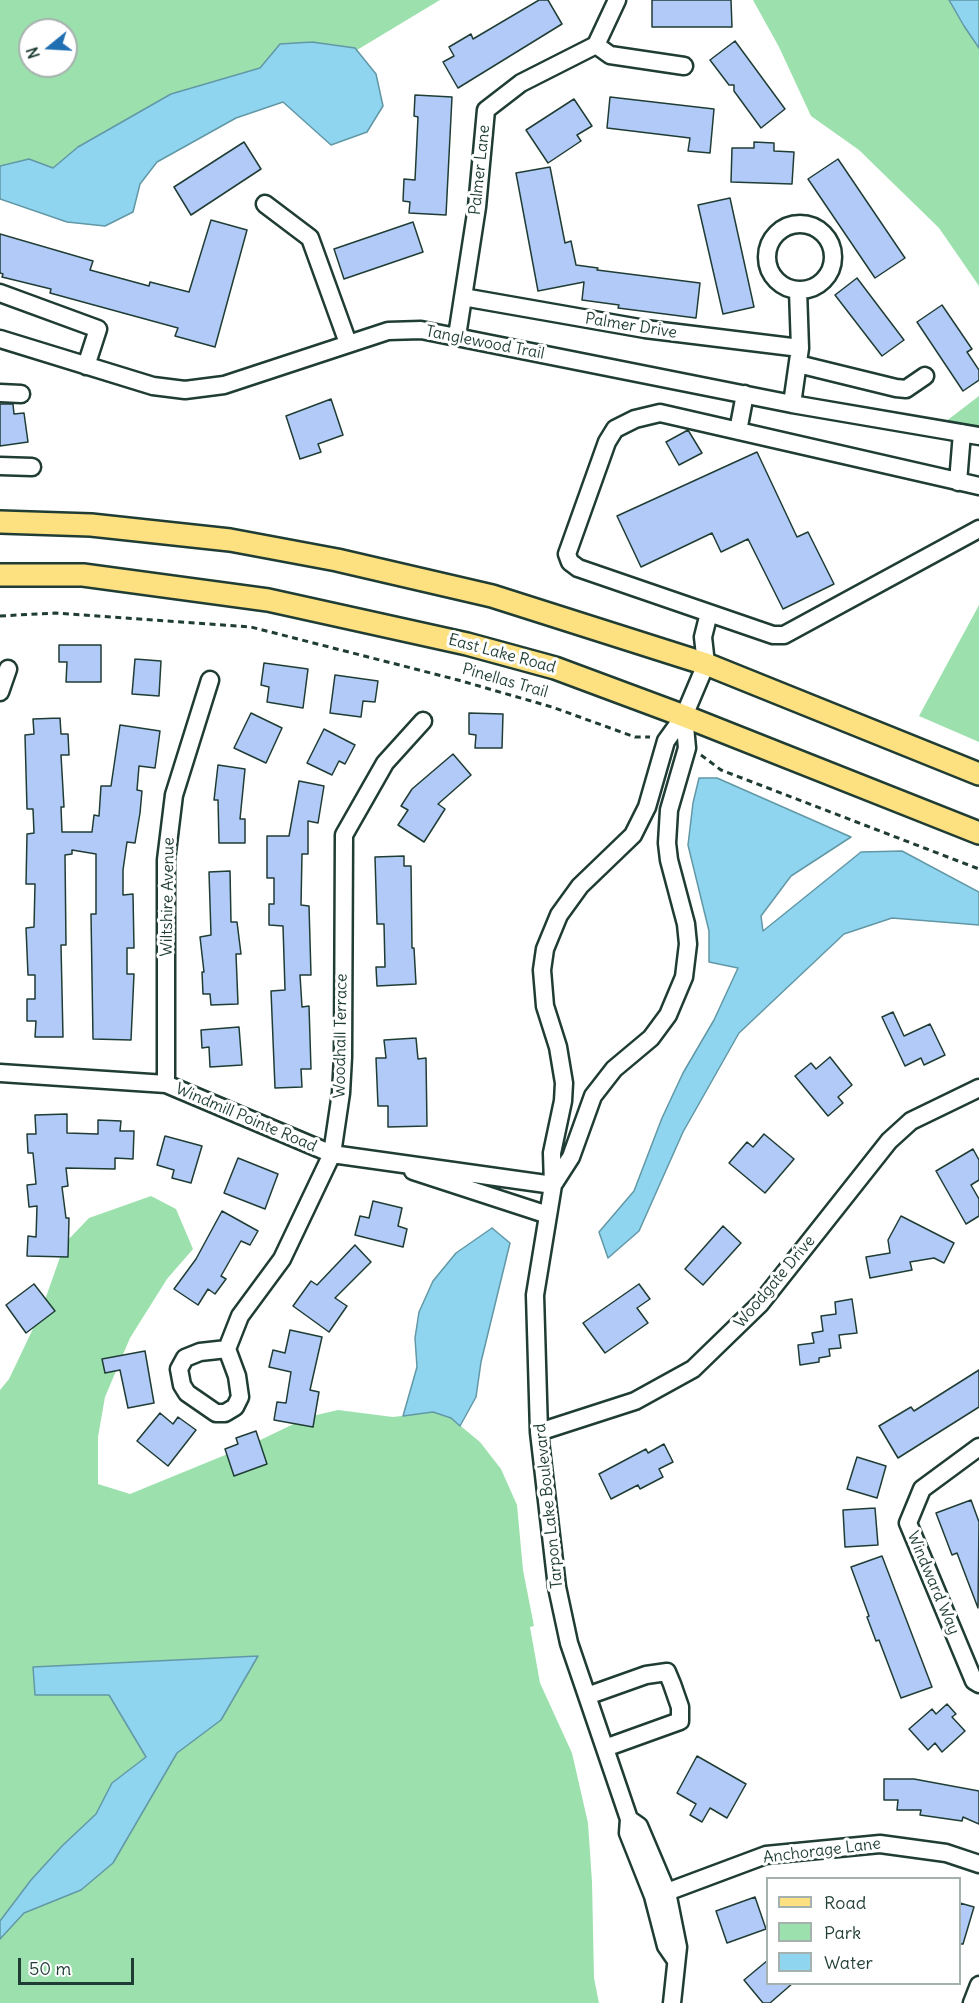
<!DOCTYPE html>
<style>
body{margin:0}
#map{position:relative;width:979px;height:2003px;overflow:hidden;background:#fff;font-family:Delius,sans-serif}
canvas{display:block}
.legend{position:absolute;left:766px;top:1877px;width:195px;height:108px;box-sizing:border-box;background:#fff;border:2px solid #a5b1ae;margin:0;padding:8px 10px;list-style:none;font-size:18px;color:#1f3d34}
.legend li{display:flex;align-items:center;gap:12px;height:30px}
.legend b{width:30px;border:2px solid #a5b1ae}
.north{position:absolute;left:18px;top:18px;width:60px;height:60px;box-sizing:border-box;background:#fff;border:2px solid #a5b1ae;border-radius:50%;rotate:252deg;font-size:16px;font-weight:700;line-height:24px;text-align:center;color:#1f3d34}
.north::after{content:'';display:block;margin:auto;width:21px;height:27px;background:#1f6fb2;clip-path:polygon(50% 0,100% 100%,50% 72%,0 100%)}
.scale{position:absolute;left:18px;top:1958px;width:116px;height:27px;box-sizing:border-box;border:3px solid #1f3d34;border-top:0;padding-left:8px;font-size:18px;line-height:21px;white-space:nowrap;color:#1f3d34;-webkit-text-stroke:4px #fff;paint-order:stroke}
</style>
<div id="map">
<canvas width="979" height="2003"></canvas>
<ul class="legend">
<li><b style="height:8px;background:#fde080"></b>Road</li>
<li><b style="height:16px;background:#9ce1ad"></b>Park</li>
<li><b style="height:16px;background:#8fd5f0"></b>Water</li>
</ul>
<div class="north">N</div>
<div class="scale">50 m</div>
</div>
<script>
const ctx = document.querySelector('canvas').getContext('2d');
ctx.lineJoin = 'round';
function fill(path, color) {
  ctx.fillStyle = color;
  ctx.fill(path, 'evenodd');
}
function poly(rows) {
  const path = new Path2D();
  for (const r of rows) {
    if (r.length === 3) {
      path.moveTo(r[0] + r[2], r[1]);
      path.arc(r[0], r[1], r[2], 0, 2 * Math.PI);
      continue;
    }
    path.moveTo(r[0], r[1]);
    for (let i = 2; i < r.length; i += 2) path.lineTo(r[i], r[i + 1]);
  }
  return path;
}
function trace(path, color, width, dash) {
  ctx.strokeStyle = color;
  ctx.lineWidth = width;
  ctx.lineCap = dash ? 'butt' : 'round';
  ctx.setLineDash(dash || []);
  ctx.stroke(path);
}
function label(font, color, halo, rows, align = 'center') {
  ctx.font = font + ' Delius,sans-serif';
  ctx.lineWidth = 6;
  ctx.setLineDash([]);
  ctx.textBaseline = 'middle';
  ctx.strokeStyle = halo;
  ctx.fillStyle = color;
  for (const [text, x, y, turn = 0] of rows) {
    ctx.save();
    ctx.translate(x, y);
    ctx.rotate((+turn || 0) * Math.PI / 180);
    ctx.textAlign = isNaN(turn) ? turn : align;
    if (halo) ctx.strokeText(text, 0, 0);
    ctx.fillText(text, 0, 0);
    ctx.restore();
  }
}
fill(poly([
 [0,0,440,0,357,50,280,44,260,68,171,94,78,147,53,168,29,159,0,166],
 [30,30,66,30,66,66,30,66],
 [753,0,949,0,979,48,979,286,939,228,859,150,811,116,779,47],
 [979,396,979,427,945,422],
 [979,605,979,742,919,716],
 [151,1196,176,1209,193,1249,167,1279,130,1338,105,1397,98,1437,98,1484,130,1494,252,1444,308,1417,338,1410,393,1417,433,1412,451,1418,480,1442,501,1469,517,1505,523,1570,534,1626,530,1627,540,1683,572,1753,588,1823,592,1882,594,1978,599,2003,0,2003,0,1939,24,1913,81,1890,113,1863,177,1753,221,1720,258,1656,35,1695,109,1695,146,1757,112,1783,96,1814,62,1846,0,1921,0,1390,9,1379,40,1314,65,1243,89,1218]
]), '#9ce1ad');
const water = poly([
 [949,0,979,0,979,48,964,26,949,0],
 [312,42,355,48,376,74,383,106,367,132,331,145,283,102,236,118,157,162,140,184,133,212,105,226,67,222,0,199,0,166,29,159,53,168,78,147,171,94,260,68,280,44,312,42],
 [699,778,717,778,851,837,791,876,761,916,763,931,861,852,902,851,979,892,979,925,892,918,844,934,739,1033,683,1132,639,1231,608,1258,599,1232,634,1191,662,1118,683,1073,714,1020,738,968,709,962,709,931,688,845,693,803,699,778],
 [492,1228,510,1243,481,1362,476,1397,460,1426,451,1418,433,1412,403,1416,417,1367,415,1338,419,1312,433,1281,456,1253,492,1228],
 [258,1656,221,1720,177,1753,113,1863,81,1890,24,1913,0,1939,0,1921,31,1880,62,1846,96,1814,112,1783,146,1757,109,1695,35,1695,33,1667,258,1656]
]);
fill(water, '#8fd5f0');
trace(water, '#6298a5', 1.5);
const building = poly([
 [539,0,548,0,562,24,458,88,443,62,454,56,449,47,471,34,473,39,539,0],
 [652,0,731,0,732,27,652,27,652,0],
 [735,41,785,109,761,128,734,91,734,85,729,85,710,60,735,41],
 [415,95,452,97,446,215,409,213,410,202,403,201,404,179,415,180,418,117,414,116,415,95],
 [610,97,714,109,710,153,688,151,690,138,607,128,610,97],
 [574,99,592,126,577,135,581,141,548,163,526,130,574,99],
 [244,142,261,169,191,215,174,187,244,142],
 [754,142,774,143,774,151,794,152,792,184,731,182,732,148,754,148,754,142],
 [838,159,905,258,875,278,808,179,838,159],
 [550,167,565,243,571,241,576,265,598,268,597,270,700,283,696,318,618,308,619,305,582,300,584,282,538,291,516,173,550,167],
 [730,198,754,307,723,314,698,205,730,198],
 [211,220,247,230,215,347,175,336,178,328,50,293,51,289,2,277,3,274,0,273,0,234,93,261,90,270,149,286,150,282,189,292,211,220],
 [413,222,423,252,344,279,334,249,413,222],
 [857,278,904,340,882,356,835,295,857,278],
 [942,305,972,349,967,352,979,370,979,380,963,391,917,322,942,305],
 [331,399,343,435,318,444,321,452,300,459,286,416,331,399],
 [0,404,13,404,14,414,24,413,28,442,0,446,0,404],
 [688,430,702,453,679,465,666,442,688,430],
 [757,452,797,537,808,532,834,584,783,609,748,539,721,552,712,533,641,567,617,516,757,452],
 [59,645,101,645,101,682,66,682,67,662,59,662,59,645],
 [135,659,161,661,159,696,132,694,135,659],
 [264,663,308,669,303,708,267,702,269,687,261,685,264,663],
 [335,675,378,681,375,702,363,701,361,717,330,713,335,675],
 [251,713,282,728,266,763,234,748,251,713],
 [469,713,503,714,502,748,475,748,476,735,469,734,469,713],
 [60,718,61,734,68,734,69,755,61,755,64,807,61,807,62,832,92,832,94,815,99,816,101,786,111,786,120,725,160,731,155,768,139,766,137,790,142,791,140,813,135,843,127,842,123,870,123,895,133,894,134,948,127,948,127,974,134,974,131,1040,93,1039,91,914,96,914,96,854,72,850,72,854,65,855,66,945,61,945,63,1037,35,1037,36,1021,27,1021,27,999,35,999,35,975,28,975,26,928,34,927,35,884,26,884,27,834,34,833,33,809,27,809,25,735,34,734,33,719,60,718],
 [324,729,355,745,345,764,339,761,332,775,307,763,324,729],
 [453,754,471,775,438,804,445,809,424,842,398,825,408,810,401,806,412,789,453,754],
 [218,765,245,769,240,819,245,819,245,843,219,843,218,800,214,800,218,765],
 [299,781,324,786,318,823,308,821,308,854,302,854,301,905,309,906,311,975,300,975,302,1007,309,1006,311,1069,301,1069,302,1087,275,1088,271,991,285,990,283,926,269,925,269,904,274,904,274,878,267,878,267,836,289,836,299,781],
 [404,856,404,866,411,866,412,948,414,948,416,984,377,986,376,967,385,967,384,924,377,924,375,857,404,856],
 [230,871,231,922,237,922,241,954,236,954,238,1004,211,1005,210,994,203,994,202,972,204,972,200,937,211,935,209,872,230,871],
 [893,1012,904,1036,930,1024,945,1055,924,1065,921,1058,905,1066,882,1017,893,1012],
 [239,1027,242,1065,210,1067,209,1047,202,1048,201,1030,239,1027],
 [416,1038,418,1059,426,1058,427,1126,388,1127,388,1106,378,1106,376,1058,386,1058,384,1040,416,1038],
 [830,1057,852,1085,838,1097,843,1103,828,1116,795,1076,811,1063,816,1069,830,1057],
 [67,1114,67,1133,98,1134,98,1120,121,1121,120,1131,134,1131,133,1159,115,1158,115,1169,66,1168,68,1186,62,1187,66,1218,69,1218,68,1257,27,1256,28,1236,36,1237,37,1206,29,1207,27,1185,36,1184,33,1153,28,1153,27,1134,36,1134,35,1115,67,1114],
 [764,1134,794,1159,765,1193,729,1163,747,1142,753,1147,764,1134],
 [165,1136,202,1146,191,1183,172,1178,174,1170,157,1165,165,1136],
 [973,1149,979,1160,979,1180,971,1185,979,1199,979,1216,966,1224,936,1171,973,1149],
 [238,1158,278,1174,265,1209,224,1193,238,1158],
 [373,1201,402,1208,398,1226,407,1229,403,1247,355,1235,360,1216,369,1218,373,1201],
 [222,1211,258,1231,250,1245,241,1241,221,1276,226,1279,215,1294,208,1289,198,1305,174,1289,196,1259,222,1211],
 [901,1216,954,1243,944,1263,934,1258,910,1262,912,1270,870,1278,866,1257,890,1253,888,1240,901,1216],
 [723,1226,741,1243,703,1285,685,1269,723,1226],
 [355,1245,371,1262,335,1298,347,1306,329,1332,293,1306,311,1281,317,1285,355,1245],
 [34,1284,55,1311,26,1333,6,1305,34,1284],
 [639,1284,650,1299,637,1308,648,1323,605,1353,583,1323,639,1284],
 [852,1299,857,1333,839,1335,841,1348,829,1349,830,1356,819,1358,819,1362,800,1365,798,1345,814,1343,812,1333,823,1331,821,1316,836,1314,835,1302,852,1299],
 [290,1330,322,1337,310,1390,319,1392,313,1427,274,1420,277,1402,286,1403,291,1372,269,1367,273,1350,285,1353,290,1330],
 [145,1351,154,1403,128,1408,120,1370,105,1373,102,1359,145,1351],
 [979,1370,979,1407,898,1458,879,1426,911,1407,914,1411,979,1370],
 [160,1413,173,1424,178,1417,196,1430,168,1466,137,1441,160,1413],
 [256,1431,267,1464,234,1476,225,1449,238,1444,236,1438,256,1431],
 [664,1444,673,1462,659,1469,663,1477,640,1489,638,1485,611,1499,599,1474,646,1449,648,1453,664,1444],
 [857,1457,886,1466,877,1498,847,1489,857,1457],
 [971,1500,979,1522,978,1608,957,1553,952,1555,936,1513,971,1500],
 [875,1508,878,1545,845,1547,843,1510,875,1508],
 [882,1556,932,1687,901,1698,879,1640,876,1641,867,1617,869,1616,851,1567,882,1556],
 [947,1704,956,1714,952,1717,965,1731,942,1752,935,1743,928,1750,909,1729,932,1709,936,1714,947,1704],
 [697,1756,746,1784,727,1818,710,1808,702,1822,690,1815,696,1804,677,1793,697,1756],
 [884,1779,914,1779,979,1791,979,1824,963,1817,962,1821,920,1815,921,1810,897,1810,898,1800,884,1800,884,1779],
 [755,1897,766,1929,727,1943,716,1911,755,1897],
 [960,1903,974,1907,963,1944,960,1944,960,1903],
 [768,1960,768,1983,793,1983,770,2003,763,2003,744,1980,768,1960]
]);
fill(building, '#b2caf8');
trace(building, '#1f3d34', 1.5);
const minor = poly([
 [596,45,610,55,684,66],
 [265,204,310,238,348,343],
 [800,257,33],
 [0,293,98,329,86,366],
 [463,297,645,329,800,348],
 [457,336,477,207,486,110,521,83,596,45,617,0],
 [0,339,153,386,185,390,224,385,388,331,421,330,792,404,979,436],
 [798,364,896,388,906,389,925,376],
 [0,393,21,394],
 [792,404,800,348,798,290],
 [738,431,745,394],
 [0,466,32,467],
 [958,482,962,433],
 [979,486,660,413,635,419,615,429,607,442,567,554,570,562,578,568,773,635,784,635,979,529],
 [0,692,8,669],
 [0,1073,166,1084,332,1154,553,1185],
 [166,1084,166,860,174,795,210,680],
 [413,1171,548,1215],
 [553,1185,571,1157,593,1096,614,1069,651,1038,668,1015,684,977,688,944,686,924,669,860,667,843,669,810,687,748,684,716],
 [227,1349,240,1316,282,1259,332,1154,341,1093,343,1057,344,835,385,763,423,721],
 [227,1349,237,1376,240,1397,235,1407,225,1413,216,1413,187,1393,182,1385,179,1369,185,1358,200,1352,227,1349],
 [539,1432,635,1401,693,1369,760,1304,889,1141,911,1121,979,1088],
 [979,1447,922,1489,908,1523,974,1681,979,1684],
 [587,1696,646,1675,667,1672,672,1684,680,1707,680,1721,605,1748],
 [629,1819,639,1826,667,1892,678,1947,672,2003],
 [667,1892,766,1855,880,1844,946,1853,979,1864],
 [675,1959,666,1946,653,1896,628,1833,629,1819,569,1643,557,1587,539,1432,535,1295,553,1185,552,1153,563,1101,564,1083,558,1047,545,1006,542,970,545,949,559,915,580,886,633,835,647,807,666,741,684,716,706,664,703,637,709,613],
 [972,2003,979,1985]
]);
const major = poly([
 [0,522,91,525,230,540,337,560,492,596,706,664,979,774],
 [0,575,83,575,268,600,467,644,555,668,684,716,979,833]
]);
trace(minor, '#1f3d34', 21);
trace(major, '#1f3d34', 26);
trace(poly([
 [0,616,55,613,251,627,458,680,552,707,635,737,650,737],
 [701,755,721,770,979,869]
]), '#1f3d34', 3, [6, 4.5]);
trace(minor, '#fff', 16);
trace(major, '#fde080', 21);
label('16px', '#1f3d34', '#fff', [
 ["Palmer Lane",480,170,-84],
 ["Palmer Drive",631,326,9],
 ["Tanglewood Trail",485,343,11],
 ["East Lake Road",502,654,15],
 ["Pinellas Trail",505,681,16],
 ["Wiltshire Avenue",168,897,-89],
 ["Woodhall Terrace",341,1036,-89],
 ["Windmill Pointe Road",246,1118,23],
 ["Woodgate Drive",775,1282,-50],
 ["Tarpon Lake Boulevard",549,1506,-96],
 ["Windward Way",933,1583,67],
 ["Anchorage Lane",822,1851,-7]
]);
</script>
